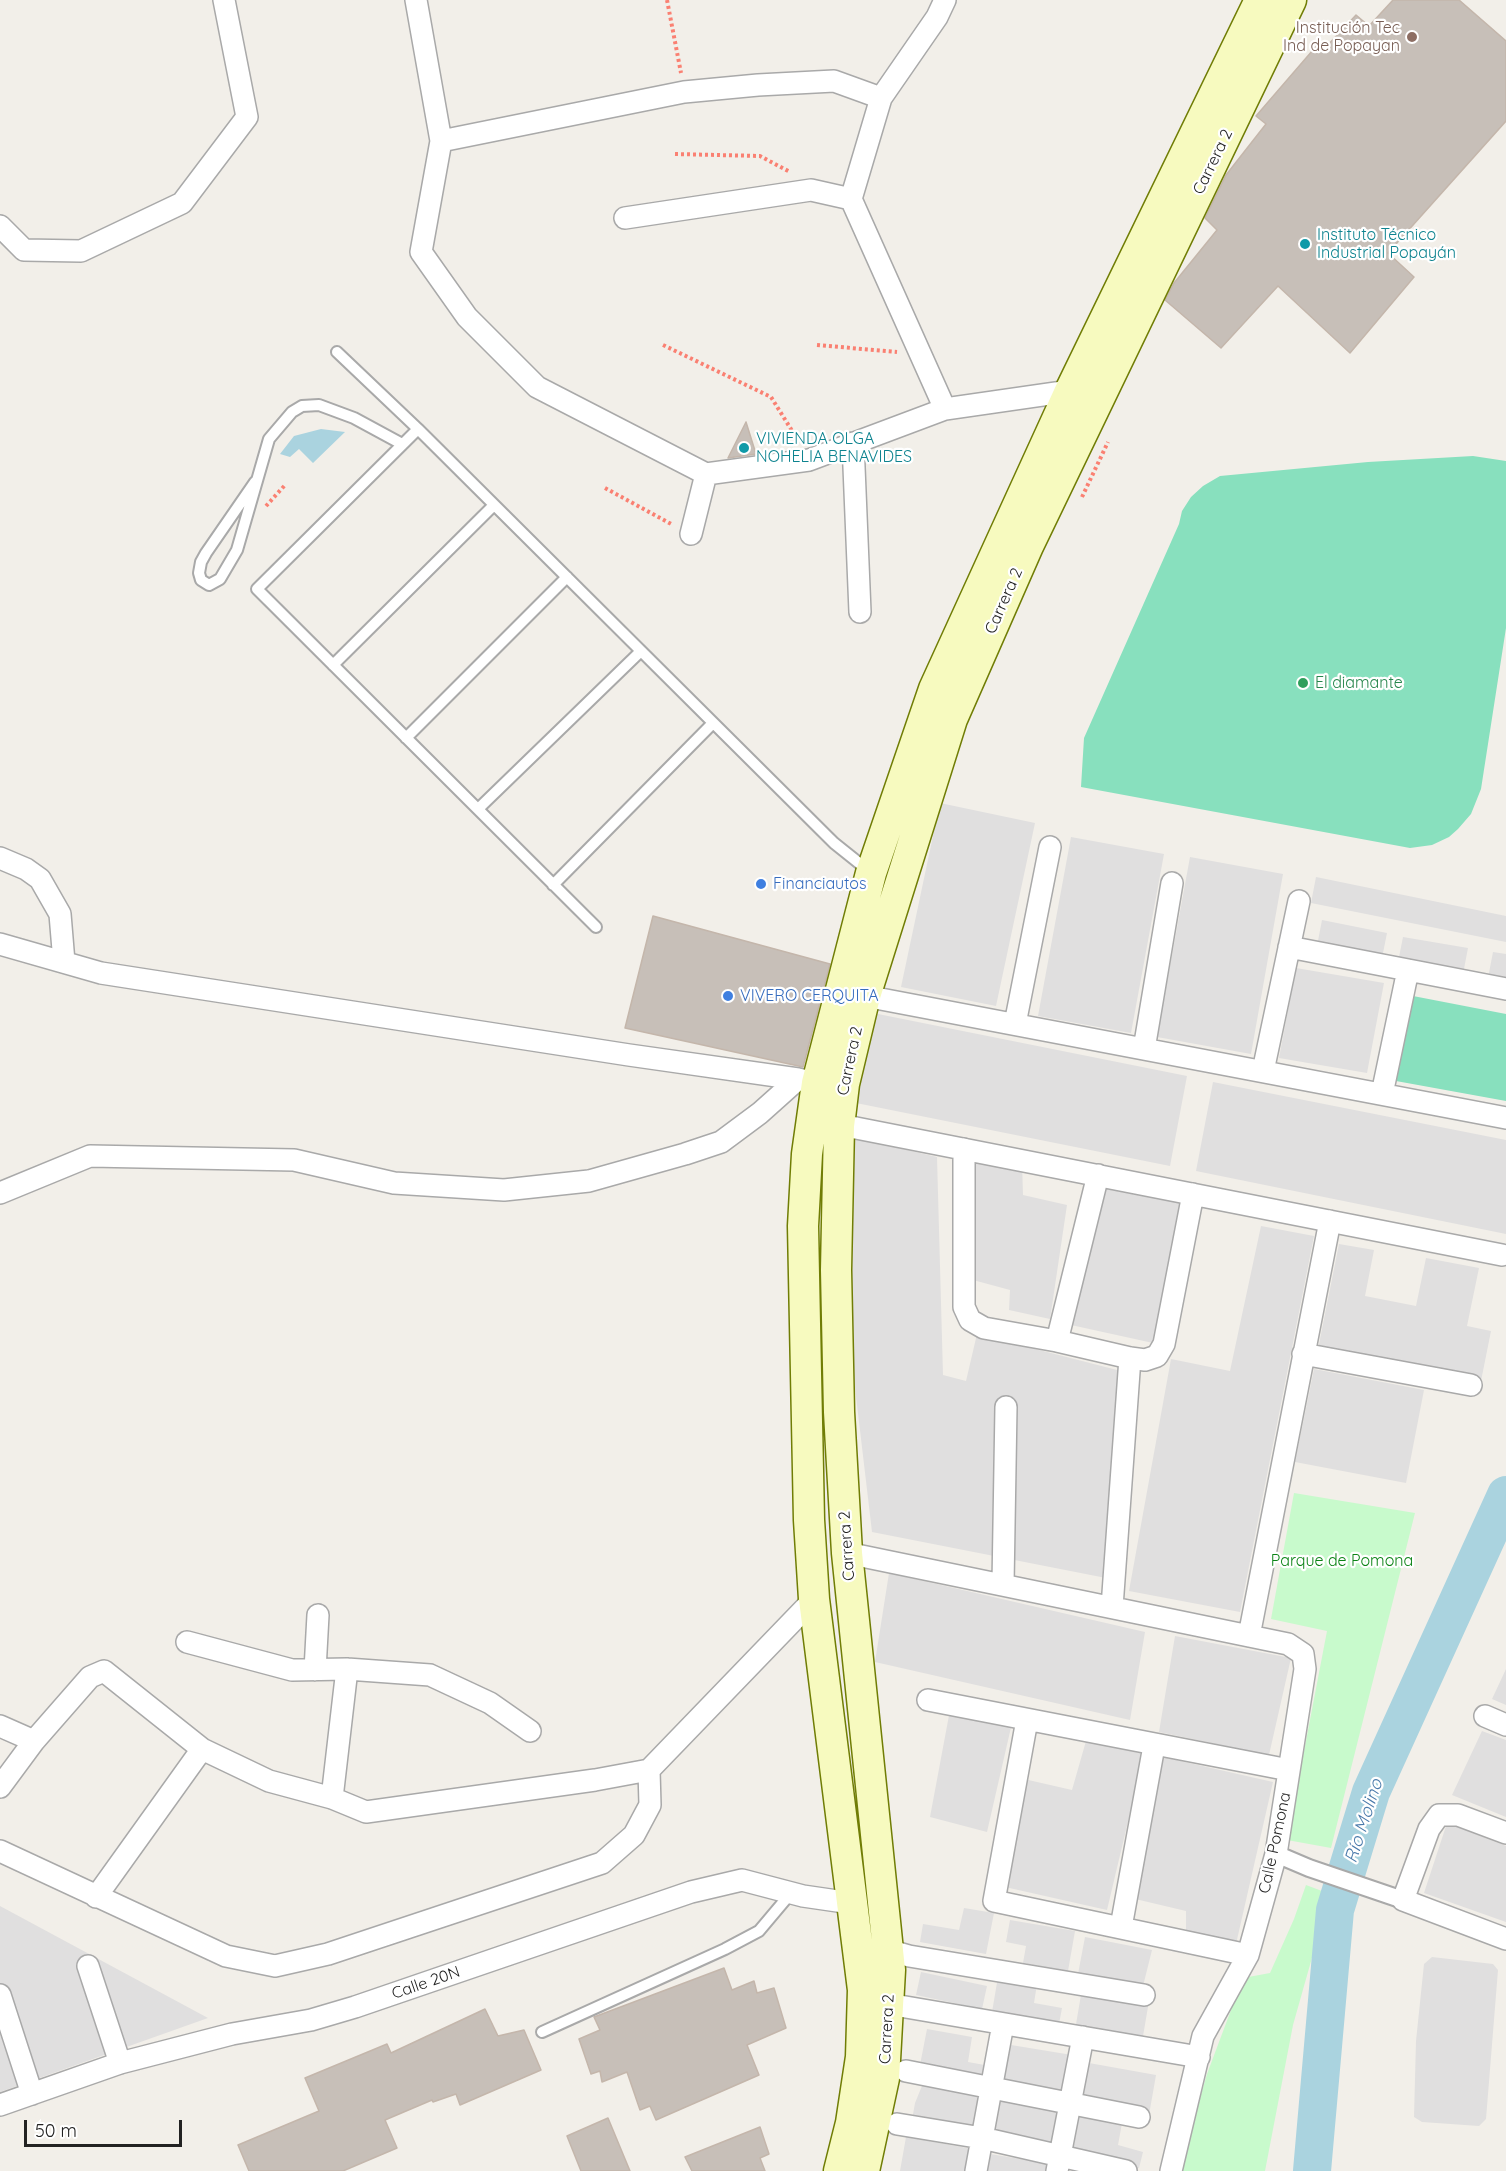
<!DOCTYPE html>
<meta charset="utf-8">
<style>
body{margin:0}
#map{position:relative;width:1506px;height:2171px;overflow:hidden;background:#f2efe9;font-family:Quicksand,sans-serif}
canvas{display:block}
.scale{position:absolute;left:24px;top:2120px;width:158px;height:27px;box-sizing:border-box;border:3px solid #222;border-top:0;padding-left:8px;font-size:18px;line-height:21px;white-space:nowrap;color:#222;-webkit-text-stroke:4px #fff;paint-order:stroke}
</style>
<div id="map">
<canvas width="1506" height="2171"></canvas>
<div class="scale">50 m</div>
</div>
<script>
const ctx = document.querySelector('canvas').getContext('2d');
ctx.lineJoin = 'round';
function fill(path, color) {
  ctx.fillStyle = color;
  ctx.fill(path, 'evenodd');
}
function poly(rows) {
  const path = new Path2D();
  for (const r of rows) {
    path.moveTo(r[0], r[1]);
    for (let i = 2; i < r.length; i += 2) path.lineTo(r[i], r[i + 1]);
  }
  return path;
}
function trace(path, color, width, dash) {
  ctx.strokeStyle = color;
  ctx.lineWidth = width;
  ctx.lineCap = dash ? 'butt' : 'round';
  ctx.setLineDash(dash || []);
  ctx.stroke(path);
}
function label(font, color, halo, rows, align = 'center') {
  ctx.font = font + ' Quicksand,sans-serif';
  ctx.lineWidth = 4.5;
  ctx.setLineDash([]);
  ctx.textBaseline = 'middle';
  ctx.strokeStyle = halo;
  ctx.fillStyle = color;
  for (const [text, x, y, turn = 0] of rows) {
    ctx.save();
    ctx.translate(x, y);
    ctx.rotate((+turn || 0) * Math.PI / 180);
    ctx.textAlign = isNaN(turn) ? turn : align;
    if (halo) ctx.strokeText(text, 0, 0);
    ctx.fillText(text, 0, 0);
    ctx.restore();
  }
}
fill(poly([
 [940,803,1035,823,996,1006,901,987],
 [1071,837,1164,854,1131,1033,1038,1016],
 [1190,857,1283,874,1251,1054,1157,1037],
 [1316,877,1506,916,1506,942,1311,903],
 [1322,920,1387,933,1382,958,1317,946],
 [1403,937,1468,948,1463,974,1398,962],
 [1493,952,1506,954,1506,981,1488,978],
 [1296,968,1384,983,1367,1073,1279,1058],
 [873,1013,1187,1076,1170,1166,856,1103],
 [1213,1082,1506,1140,1506,1234,1196,1171],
 [852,1137,937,1157,943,1375,966,1381,977,1334,1121,1371,1106,1578,872,1532,853,1371,849,1239],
 [972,1148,1022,1162,1023,1195,1067,1205,1050,1319,1009,1310,1010,1290,973,1280],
 [1100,1188,1181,1203,1153,1343,1071,1325],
 [1261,1226,1314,1236,1240,1612,1129,1591,1171,1359,1230,1371],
 [1339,1244,1374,1250,1365,1296,1416,1306,1426,1258,1479,1268,1467,1326,1491,1331,1481,1381,1318,1349],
 [1314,1369,1424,1390,1406,1483,1295,1462],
 [889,1573,1145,1632,1130,1720,875,1662],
 [1175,1636,1291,1658,1269,1755,1159,1732],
 [1506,1669,1506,1705,1492,1699],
 [950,1710,1012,1723,987,1832,930,1817],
 [1482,1731,1506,1740,1506,1817,1452,1795],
 [1086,1741,1144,1754,1107,1910,1005,1887,1024,1779,1072,1790],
 [1163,1757,1273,1782,1236,1944,1186,1932,1186,1911,1131,1898],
 [1447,1823,1506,1846,1506,1922,1424,1893],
 [0,1906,208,2018,0,2092],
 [964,1908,994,1913,986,1954,920,1942,923,1924,959,1930],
 [1010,1920,1075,1931,1068,1971,1023,1963,1026,1946,1006,1942],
 [1085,1937,1152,1950,1143,1986,1078,1974],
 [1432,1957,1493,1964,1498,1970,1486,2119,1479,2126,1422,2122,1414,2117,1416,2041,1424,1964],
 [999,1971,1038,1978,1034,2003,1062,2008,1059,2024,992,2012],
 [921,1972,987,1986,982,2009,916,1995],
 [1082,1989,1149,2001,1142,2042,1075,2030],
 [927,2029,972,2037,968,2062,990,2066,987,2082,919,2070],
 [1005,2044,1072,2055,1065,2096,998,2084],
 [1089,2063,1156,2075,1149,2115,1082,2104],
 [924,2081,982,2094,973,2134,912,2120,915,2103],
 [998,2096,1065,2108,1057,2148,990,2136],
 [1079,2116,1122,2123,1118,2145,1143,2152,1139,2168,1072,2156],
 [906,2137,973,2149,969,2171,900,2171],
 [984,2153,1051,2164,1049,2171,981,2171]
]), '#e0dfdf');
fill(poly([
 [1294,1493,1415,1513,1331,1848,1287,1840,1327,1631,1271,1619],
 [1306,1885,1330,1894,1293,2025,1265,2171,1179,2171,1207,2074,1243,1978,1270,1973,1294,1919]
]), '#c8facc');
fill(poly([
 [1473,456,1506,461,1506,628,1481,789,1471,814,1458,829,1449,837,1432,845,1410,848,1081,787,1084,738,1179,524,1182,511,1191,497,1203,486,1220,476,1368,462],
 [1413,996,1506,1014,1506,1101,1396,1081]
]), '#88e0be');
fill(poly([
 [321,429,345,432,313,463,299,449,290,457,280,454,294,436]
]), '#aad3df');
trace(poly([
 [1312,2171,1335,1910,1371,1792,1506,1495]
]), '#aad3df', 38);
const building = poly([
 [1393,0,1459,0,1506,41,1506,121,1388,253,1414,277,1350,353,1278,286,1221,348,1165,300,1174,283,1217,230,1205,218,1226,175,1266,124,1256,116,1319,43,1325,48,1356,15,1369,26,1393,0],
 [746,422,756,454,728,458,746,422],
 [653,916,830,964,803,1067,625,1028,653,916],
 [724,1968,732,1990,754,1981,757,1993,774,1988,786,2028,747,2045,759,2075,656,2120,650,2106,640,2110,627,2072,602,2082,600,2071,591,2074,579,2039,600,2030,594,2017,724,1968],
 [485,2009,498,2036,524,2030,541,2070,460,2105,456,2094,433,2102,432,2100,385,2120,397,2148,343,2171,249,2171,238,2145,319,2111,305,2078,387,2044,391,2053,485,2009],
 [608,2118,630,2171,581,2171,567,2136,608,2118],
 [760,2127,769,2154,760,2158,765,2171,692,2171,685,2157,760,2127]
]);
fill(building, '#c7bfb8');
trace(building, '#c4b6ab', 1.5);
const service = poly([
 [337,352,418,429,834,843,869,871],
 [418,429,257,589,596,927],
 [255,482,206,553,201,562,199,573,201,580,209,585,220,579,237,550,269,439,292,412,302,406,319,405,354,418,402,444],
 [333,665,494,505],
 [406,738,567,577],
 [478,809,641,651],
 [553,885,713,723],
 [542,2032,725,1949,759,1931,791,1893]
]);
const pedestrian = poly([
 [1276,1854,1309,1868,1403,1900]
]);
const minor = poly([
 [416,0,441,141,421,252,467,317,537,387,706,474,809,460,945,409,1070,391],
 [945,0,937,17,881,98,851,199,945,409],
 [441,141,684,92,758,85,834,81,881,98],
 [625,218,811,190,851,199],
 [0,226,24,250,81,251,182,203,247,117,224,0],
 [853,443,860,612],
 [691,534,706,474],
 [0,858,26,869,40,879,60,914,64,962],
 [0,944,101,973,629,1055,798,1079],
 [1289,947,1506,989],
 [865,996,1506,1118],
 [1015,1024,1050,847],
 [1144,1049,1172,883],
 [1263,1071,1299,901],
 [1382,1094,1408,970],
 [839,1126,856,1128,1502,1255],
 [964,1149,964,1307,970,1320,984,1328,1057,1341,1130,1358,1145,1360,1157,1356,1164,1344,1193,1194],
 [0,1193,90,1156,294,1160,394,1183,504,1190,589,1181,685,1154,721,1142,760,1113,798,1079,817,1083],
 [1057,1341,1098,1175],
 [1303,1354,1471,1385],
 [847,1553,1288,1644,1303,1654,1305,1669,1276,1854,1248,1955,1203,2036,1171,2171],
 [1003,1584,1006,1407],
 [1112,1607,1130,1358],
 [1249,1636,1330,1221],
 [187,1642,292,1670,347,1669,430,1675,490,1703,530,1731],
 [315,1670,318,1615],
 [928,1700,1289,1770],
 [1485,1716,1506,1725],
 [1027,1720,994,1901,1248,1955],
 [0,1726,34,1741],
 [0,1787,34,1741,90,1677,104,1671,202,1749,269,1781,332,1798,366,1812,595,1780,649,1770,814,1599],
 [332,1798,347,1669],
 [1506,1833,1458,1815,1439,1815,1429,1829,1403,1900,1506,1939],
 [0,1851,226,1956,275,1966,328,1954,602,1863,634,1835,650,1805,649,1770],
 [96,1897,202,1749],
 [1121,1927,1154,1746],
 [888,1950,909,1956,1144,1995],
 [88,1966,120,2063],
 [0,1995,32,2094],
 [888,2004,1199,2057],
 [906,2071,1139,2117],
 [0,2105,120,2063,232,2034,311,2020,355,2007,691,1892,742,1880,803,1896,851,1903],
 [897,2124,982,2138,1126,2171],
 [976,2171,1003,2024],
 [1057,2171,1083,2037]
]);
const secondary = poly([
 [839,2171,851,2123,861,2057,863,1990,814,1599,809,1520,803,1226,807,1154,817,1083,871,873,934,689,1070,391,1260,0],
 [864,2171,884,2078,890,1970,847,1553,839,1412,836,1270,839,1126,844,1084,865,996,952,719,1028,546,1291,0]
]);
trace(service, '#a9a9a9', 14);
trace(pedestrian, '#a9a9a9', 20);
trace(minor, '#a9a9a9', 24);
trace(secondary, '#707d05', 33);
trace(poly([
 [667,0,681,73],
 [675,154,760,156,790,172],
 [663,345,771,397,799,442],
 [817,345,897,352],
 [605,488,673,525],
 [1082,497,1108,442],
 [266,506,286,484]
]), '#fa8072', 4, [3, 3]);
trace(service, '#fff', 10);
trace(pedestrian, '#fff', 16);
trace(minor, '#fff', 21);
trace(secondary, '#f7fabf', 30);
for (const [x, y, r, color] of [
 [1412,37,6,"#8d6e63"],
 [1305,244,6,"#0f9aa8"],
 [744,448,6,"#0f9aa8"],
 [1303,683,6,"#2e9e5b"],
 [761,884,6,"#3f7fe0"],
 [728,996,6,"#3f7fe0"]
]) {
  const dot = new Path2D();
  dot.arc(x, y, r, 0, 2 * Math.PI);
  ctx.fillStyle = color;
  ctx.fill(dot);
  trace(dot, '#fff', 2);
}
label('16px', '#785e54', '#fff', [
 ["Institución Tec",1400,28],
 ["Ind de Popayan",1400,46]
], 'right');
label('16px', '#222', '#fff', [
 ["Carrera 2",1213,162,-64],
 ["Carrera 2",1004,601,-66],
 ["Carrera 2",850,1061,-78],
 ["Carrera 2",847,1546,-94],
 ["Calle Pomona",1275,1843,-78],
 ["Calle 20N",426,1983,-19],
 ["Carrera 2",887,2029,-87]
]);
label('16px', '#0d838f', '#fff', [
 ["Instituto Técnico",1317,235],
 ["Industrial Popayán",1317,253],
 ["VIVIENDA OLGA",756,439],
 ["NOHELIA BENAVIDES",756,457]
], 'left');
label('16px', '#27864d', '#fff', [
 ["El diamante",1315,683]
], 'left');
label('16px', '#366cbe', '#fff', [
 ["Financiautos",773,884],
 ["VIVERO CERQUITA",740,996]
], 'left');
label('16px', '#0c8416', '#fff', [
 ["Parque de Pomona",1342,1561]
]);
label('italic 18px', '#4a7aab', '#fff', [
 ["Río Molino",1364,1821,-72]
]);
</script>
